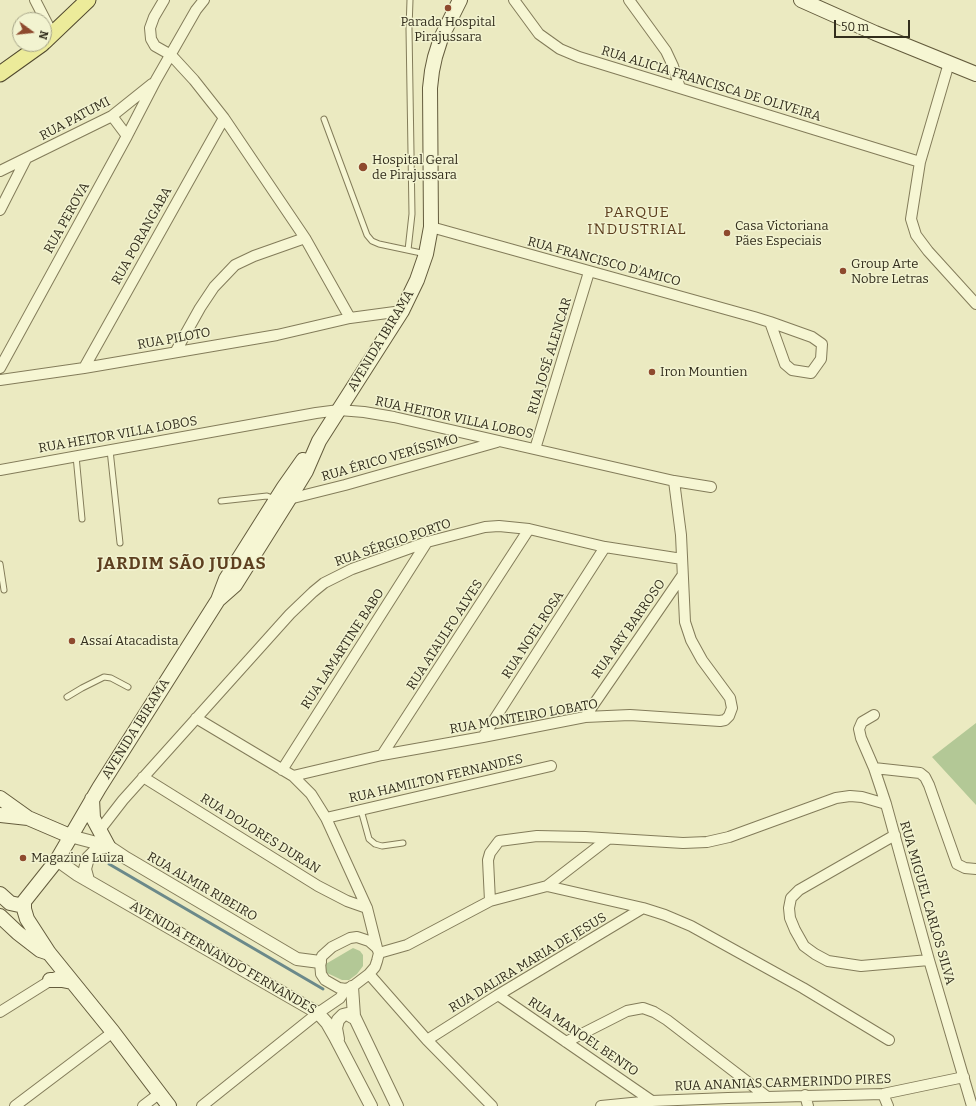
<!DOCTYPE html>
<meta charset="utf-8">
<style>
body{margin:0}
#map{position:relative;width:976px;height:1106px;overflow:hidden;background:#ebeac1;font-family:Bitter,serif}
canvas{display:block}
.north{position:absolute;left:12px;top:12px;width:40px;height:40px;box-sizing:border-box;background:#f2f3d0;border:1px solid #a6a488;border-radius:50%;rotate:105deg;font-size:11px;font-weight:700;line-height:16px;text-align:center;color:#332e1d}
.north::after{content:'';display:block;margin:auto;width:14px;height:18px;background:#8e4a2e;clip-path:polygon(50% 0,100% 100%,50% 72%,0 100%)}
.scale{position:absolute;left:834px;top:20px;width:76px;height:18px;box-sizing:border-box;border:2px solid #332e1d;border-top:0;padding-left:5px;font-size:12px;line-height:14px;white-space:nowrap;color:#332e1d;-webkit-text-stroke:3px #f2f3d0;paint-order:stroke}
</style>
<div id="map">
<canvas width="976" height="1106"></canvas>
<div class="north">N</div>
<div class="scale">50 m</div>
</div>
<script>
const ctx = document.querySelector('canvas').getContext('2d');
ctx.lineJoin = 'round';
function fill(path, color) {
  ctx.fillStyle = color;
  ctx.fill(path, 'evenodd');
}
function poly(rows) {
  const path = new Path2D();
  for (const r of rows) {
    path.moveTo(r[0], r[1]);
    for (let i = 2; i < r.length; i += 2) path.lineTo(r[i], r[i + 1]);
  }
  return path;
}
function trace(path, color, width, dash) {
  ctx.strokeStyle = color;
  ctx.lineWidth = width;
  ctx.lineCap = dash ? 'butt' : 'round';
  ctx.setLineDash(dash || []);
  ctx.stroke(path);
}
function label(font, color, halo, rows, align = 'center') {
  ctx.font = font + ' Bitter,serif';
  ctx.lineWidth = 3;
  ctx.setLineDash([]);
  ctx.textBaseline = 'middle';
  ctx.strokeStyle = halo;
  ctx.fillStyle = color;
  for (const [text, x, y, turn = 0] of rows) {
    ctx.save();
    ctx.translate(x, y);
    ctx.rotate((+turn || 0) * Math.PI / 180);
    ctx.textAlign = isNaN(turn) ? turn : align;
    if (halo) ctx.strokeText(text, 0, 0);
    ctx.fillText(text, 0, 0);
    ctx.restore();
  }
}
fill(poly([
 [976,723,976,805,932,757],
 [353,948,360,951,363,955,363,966,357,974,349,980,342,980,327,973,324,965]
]), '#b3c896');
trace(poly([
 [109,864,323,989]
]), '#6b898a', 3);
const service = poly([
 [324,119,367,235,372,241,379,244,426,254],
 [408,250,412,214,409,29,410,0],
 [110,450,120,543],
 [76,456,82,519],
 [221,501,267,496,275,499],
 [0,564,4,590],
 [67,697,82,688,104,677,111,678,128,687],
 [361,810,369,839,375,844,382,846,403,843]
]);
const minor = poly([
 [35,0,53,35],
 [164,0,154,17,150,28,151,39,155,46,171,55,194,80,224,118,305,238,350,318],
 [514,0,539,34,560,49,579,57,920,162],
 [629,0,666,51,673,66,680,88],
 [949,63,920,162,911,219,916,235,928,251,976,304],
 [112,116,127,136],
 [0,171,112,116,152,84],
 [0,210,26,159],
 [431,227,754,317,770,322,812,337,822,344,821,359,811,373,792,370,785,364,770,322],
 [176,351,200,308,214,287,235,265,254,256,305,238],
 [0,368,127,136,156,80,196,10,204,0],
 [84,368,224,118],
 [0,380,84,368,277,335,350,318,402,311],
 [535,449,589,272],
 [0,470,316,413,339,410,364,412,394,417,674,481,711,487],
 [289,499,345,485,497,442],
 [874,715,862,722,859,729,861,738,874,768,886,804,929,960,972,1106],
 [585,717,682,576],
 [196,718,293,776,311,794,326,818,367,908,377,948],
 [483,737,605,547],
 [382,755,529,529],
 [874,768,920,773,925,777,929,785,957,864,965,868,976,869],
 [282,770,427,542],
 [293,776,382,755,483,737,585,717,630,715,720,721,725,720,729,716,732,708,730,698,702,660,691,640,685,622,681,535,674,481],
 [143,777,318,886,347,901,367,908],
 [326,818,551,766],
 [99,831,123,800,290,614,313,592,324,583,352,569,427,542,485,527,499,526,529,529,605,547,682,559],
 [895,835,799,890,791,898,789,908,790,918,795,930,804,946,815,954,828,961,861,966,929,960],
 [547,886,608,839],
 [490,901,488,860,490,853,499,841,537,836,585,837,683,843,707,842,729,837,836,798,850,796,862,797,886,804],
 [357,937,369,941,377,948,379,953,377,961,375,967,369,974,352,987,346,989,339,988,325,980,321,974,320,962,322,956,332,947,350,938,357,937],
 [379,953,407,945,490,901,547,886,643,908,665,915,691,926,803,988,889,1040],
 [369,974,427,1040,492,1106],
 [498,995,652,1101],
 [0,1012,56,977],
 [427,1040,498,995,643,908],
 [566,1042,627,1011,643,1008,654,1012,667,1020,766,1096],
 [883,1094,888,1106],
 [805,1095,808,1106],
 [15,1106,113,1032],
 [143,1106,160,1093],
 [202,1106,318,1013,340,998,346,989],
 [601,1106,652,1101,728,1098,883,1094,964,1077]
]);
const tertiary = poly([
 [70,836,108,846,126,858,297,959,320,962],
 [57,860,78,875,318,1013,327,1023,335,1037,371,1106],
 [88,880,85,869,88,858,97,849,108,846],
 [352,987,354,1016,397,1106],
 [338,1039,336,1028,338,1020,343,1015,347,1014,354,1018]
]);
const secondary = poly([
 [801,0,875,33,976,74],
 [218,600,235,585,289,499,306,471,319,441,402,311,417,280,426,254,431,227,430,88,432,71,435,57,441,38,460,0],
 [0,798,28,818,70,836],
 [92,799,93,818,108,846],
 [0,815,28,818],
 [0,894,10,903,19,905,22,904,57,860,99,788,218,600,226,579,284,487,303,460],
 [24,902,24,909,27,919,49,953,113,1032,169,1106],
 [0,916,18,933,40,950,49,953],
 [50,980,62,980,72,982]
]);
const primary = poly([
 [44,42,88,0],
 [0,74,42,44]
]);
trace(service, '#837c5a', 7);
trace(minor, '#837c5a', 12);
trace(tertiary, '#837c5a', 14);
trace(secondary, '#645c3d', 16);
trace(primary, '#50482e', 17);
trace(service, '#f6f6d3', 5);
trace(minor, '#f6f6d3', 10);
trace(tertiary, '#f6f6d3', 12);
trace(secondary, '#f6f6d3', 14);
trace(primary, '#eceb9a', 15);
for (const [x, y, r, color] of [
 [448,8,4,"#8e4a2e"],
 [363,167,5,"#8e4a2e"],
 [727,233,4,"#8e4a2e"],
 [843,271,4,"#8e4a2e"],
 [652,372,4,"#8e4a2e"],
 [72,641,4,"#8e4a2e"],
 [23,858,4,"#8e4a2e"]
]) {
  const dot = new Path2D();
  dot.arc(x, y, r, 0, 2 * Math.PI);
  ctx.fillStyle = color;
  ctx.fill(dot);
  trace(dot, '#f2f3d0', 1.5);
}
label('13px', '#332e1d', '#f2f3d0', [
 ["Parada Hospital",448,22,"center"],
 ["Pirajussara",448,37,"center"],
 ["Hospital Geral",372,160],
 ["de Pirajussara",372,175],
 ["Casa Victoriana",735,226],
 ["Pães Especiais",735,241],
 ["Group Arte",851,264],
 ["Nobre Letras",851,279],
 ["Iron Mountien",660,372],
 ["Assaí Atacadista",80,641],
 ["Magazine Luiza",31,858]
], 'left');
label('13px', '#332e1d', '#f2f3d0', [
 ["RUA ALICIA FRANCISCA DE OLIVEIRA",711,84,17],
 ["RUA PATUMI",75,119,-28],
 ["RUA PEROVA",67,218,-61],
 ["RUA PORANGABA",142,236,-61],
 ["RUA FRANCISCO D'AMICO",604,262,15],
 ["RUA PILOTO",174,339,-10],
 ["AVENIDA IBIRAMA",381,341,-59],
 ["RUA JOSÉ ALENCAR",550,356,-73],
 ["RUA HEITOR VILLA LOBOS",454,418,12],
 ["RUA HEITOR VILLA LOBOS",118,435,-10],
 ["RUA ÉRICO VERÍSSIMO",390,458,-16],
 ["RUA SÉRGIO PORTO",393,543,-19],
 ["RUA ARY BARROSO",629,629,-55],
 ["RUA ATAULFO ALVES",445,635,-57],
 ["RUA NOEL ROSA",533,635,-57],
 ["RUA LAMARTINE BABO",343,649,-57],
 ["RUA MONTEIRO LOBATO",524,717,-10],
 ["AVENIDA IBIRAMA",136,729,-58],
 ["RUA HAMILTON FERNANDES",436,779,-13],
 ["RUA DOLORES DURAN",260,834,32],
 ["RUA ALMIR RIBEIRO",202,887,30],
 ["RUA MIGUEL CARLOS SILVA",927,903,74],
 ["AVENIDA FERNANDO FERNANDES",223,958,30],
 ["RUA DALIRA MARIA DE JESUS",528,963,-31],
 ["RUA MANOEL BENTO",583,1037,34],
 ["RUA ANANIAS CARMERINDO PIRES",783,1083,-2]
]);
ctx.letterSpacing = '1px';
label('15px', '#5d3f1f', '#f2f3d0', [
 ["PARQUE",637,213],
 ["INDUSTRIAL",637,230]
]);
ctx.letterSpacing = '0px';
ctx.letterSpacing = '1px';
label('bold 17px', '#5d3f1f', '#f2f3d0', [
 ["JARDIM SÃO JUDAS",182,564]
]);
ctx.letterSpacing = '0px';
</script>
